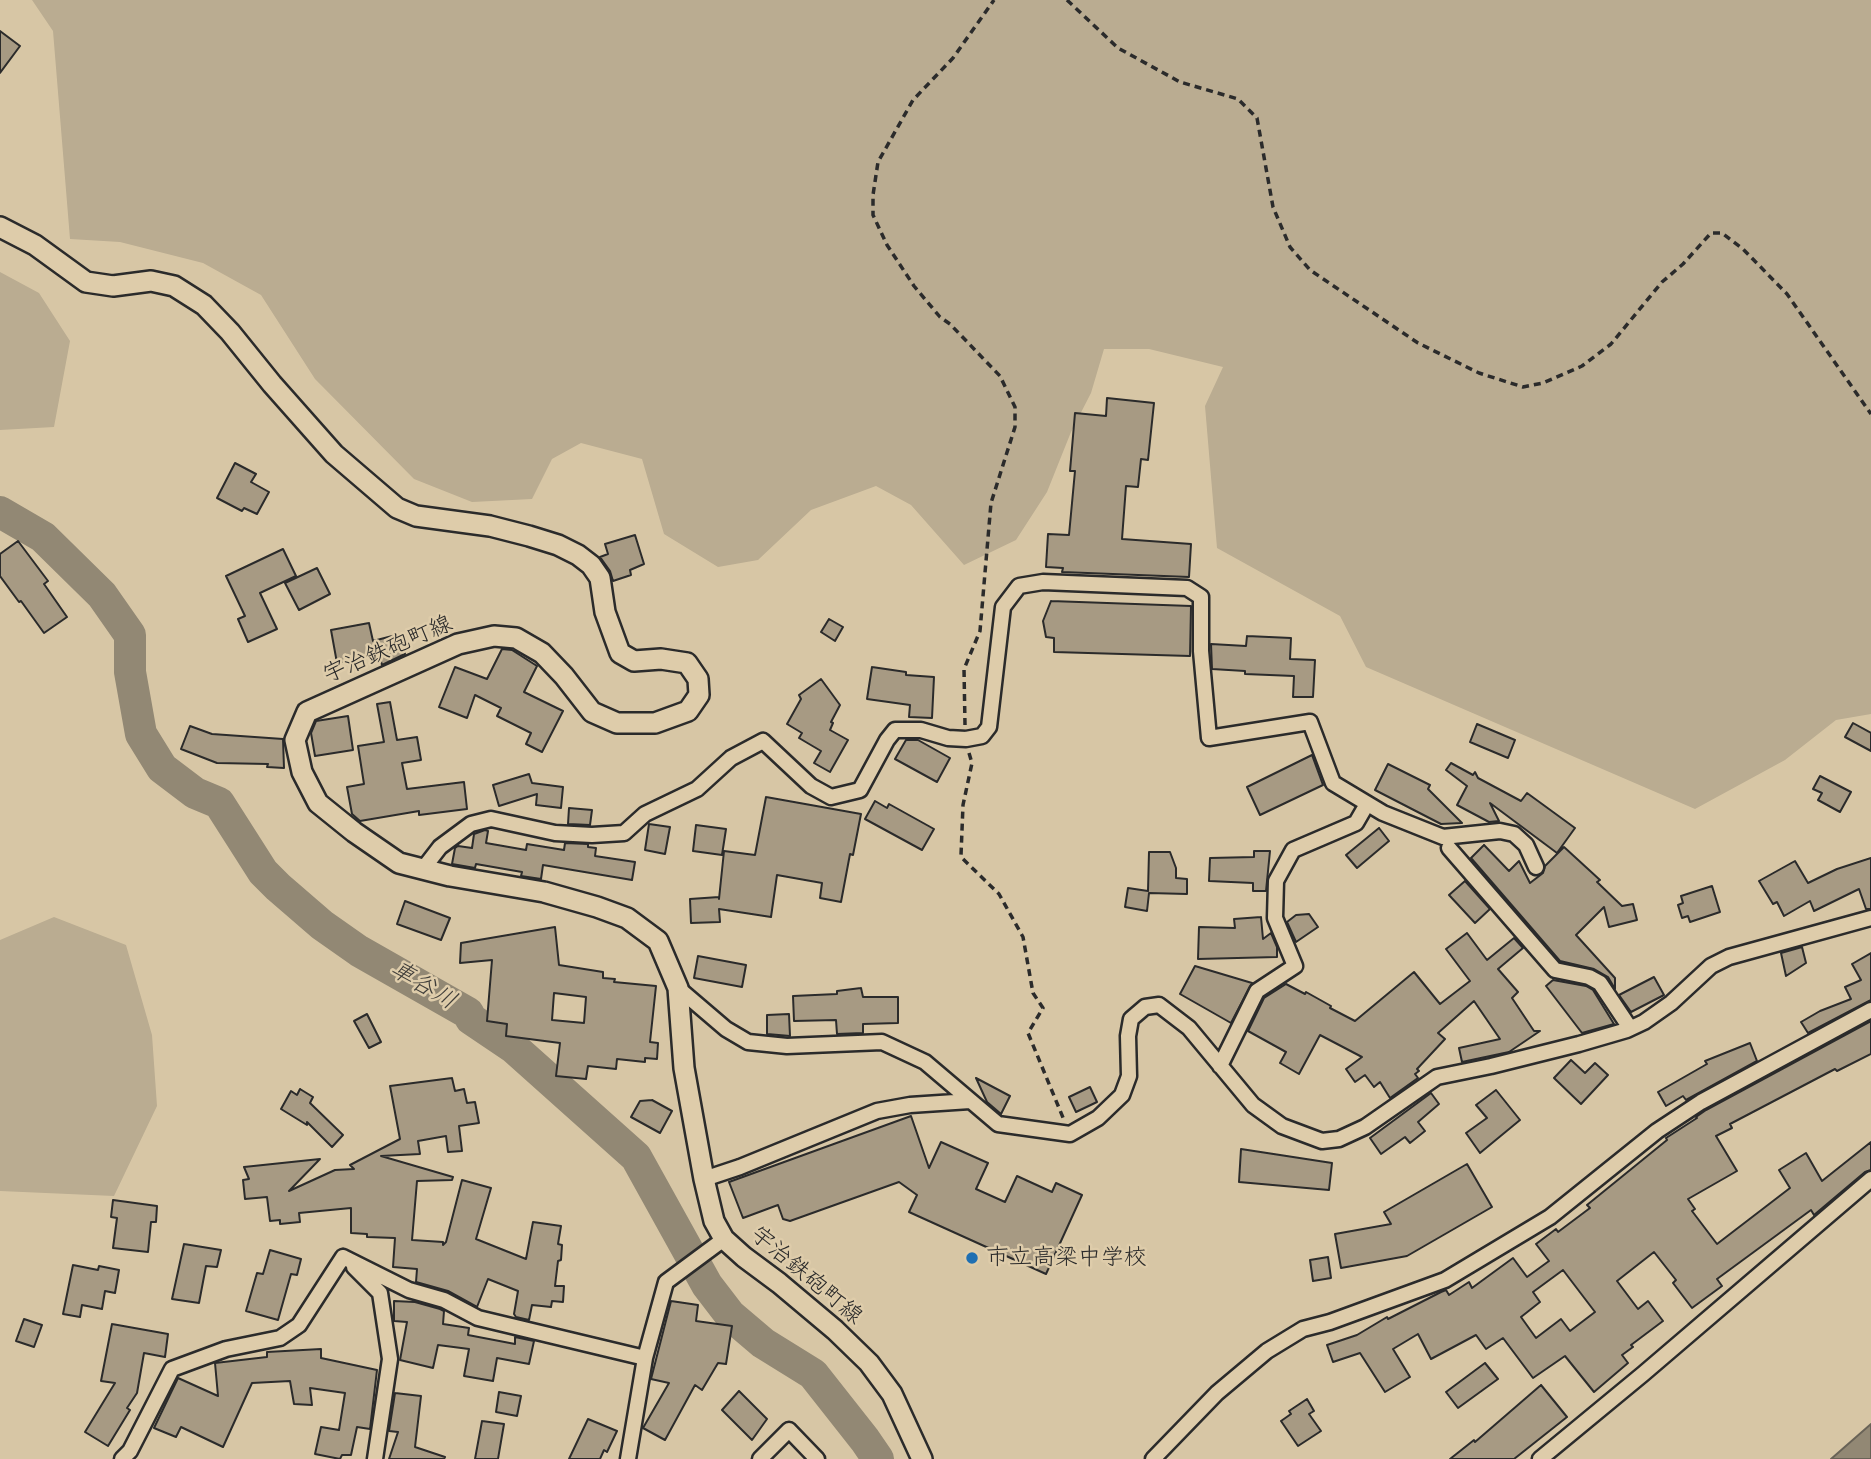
<!DOCTYPE html>
<meta charset="utf-8">
<style>
body{margin:0}
canvas{display:block;background:#d7c6a5}
</style>
<canvas width="1871" height="1459"></canvas>
<script>
const ctx = document.querySelector('canvas').getContext('2d');
ctx.lineJoin = 'round';
function fill(path, color) {
  ctx.fillStyle = color;
  ctx.fill(path, 'evenodd');
}
function poly(rows) {
  const path = new Path2D();
  for (const r of rows) {
    path.moveTo(r[0], r[1]);
    for (let i = 2; i < r.length; i += 2) path.lineTo(r[i], r[i + 1]);
  }
  return path;
}
function trace(path, color, width, dash) {
  ctx.strokeStyle = color;
  ctx.lineWidth = width;
  ctx.lineCap = dash ? 'butt' : 'round';
  ctx.setLineDash(dash || []);
  ctx.stroke(path);
}
function label(font, color, halo, rows, align = 'center') {
  ctx.font = font + ' Sriracha,"Klee One",sans-serif';
  ctx.lineWidth = 5;
  ctx.setLineDash([]);
  ctx.textBaseline = 'middle';
  ctx.strokeStyle = halo;
  ctx.fillStyle = color;
  for (const [text, x, y, turn = 0] of rows) {
    ctx.save();
    ctx.translate(x, y);
    ctx.rotate((+turn || 0) * Math.PI / 180);
    ctx.textAlign = isNaN(turn) ? turn : align;
    if (halo) ctx.strokeText(text, 0, 0);
    ctx.fillText(text, 0, 0);
    ctx.restore();
  }
}
fill(poly([
 [32,0,1871,0,1871,714,1836,720,1785,760,1695,809,1366,667,1340,616,1217,548,1205,406,1223,367,1149,349,1104,349,1091,393,1071,432,1047,492,1016,540,964,565,911,505,876,486,811,510,758,560,718,567,664,534,642,459,581,443,552,459,532,499,472,502,414,479,315,379,261,295,203,263,120,242,70,239,53,31],
 [0,272,39,293,70,341,54,427,0,430],
 [54,917,126,945,152,1035,157,1106,114,1196,0,1191,0,940]
]), '#baac91');
const water = poly([
 [1871,1424,1871,1459,1831,1459,1871,1424]
]);
fill(water, '#928874');
trace(water, '#696357', 2);
trace(poly([
 [0,512,43,537,102,595,130,635,130,672,141,734,162,768,195,793,219,803,263,872,278,887,322,925,359,951,468,1013,471,1019,514,1048,636,1157,707,1285,730,1315,763,1343,813,1374,865,1440,878,1459]
]), '#928874', 32);
const building = poly([
 [0,31,20,46,0,73,0,31],
 [1107,398,1154,403,1148,460,1141,459,1138,487,1126,486,1122,539,1191,544,1189,577,1062,572,1063,568,1046,567,1048,534,1069,535,1075,471,1070,471,1075,413,1106,416,1107,398],
 [235,463,256,474,251,482,269,492,257,514,244,508,242,511,217,498,235,463],
 [635,535,644,564,630,570,631,575,613,581,610,571,600,557,608,554,605,544,635,535],
 [18,541,48,581,44,584,67,617,44,633,21,601,19,602,0,576,0,554,18,541],
 [283,549,296,576,260,593,277,629,248,642,238,619,245,616,226,576,283,549],
 [317,568,330,594,299,610,285,583,317,568],
 [1051,601,1191,606,1190,656,1054,652,1054,638,1046,637,1043,621,1051,601],
 [829,619,843,627,835,641,821,632,829,619],
 [369,623,373,641,400,634,405,654,382,665,379,655,337,663,331,630,369,623],
 [1247,636,1291,638,1290,659,1315,660,1313,697,1293,697,1294,676,1245,674,1245,671,1212,669,1211,644,1246,646,1247,636],
 [502,649,512,650,537,666,524,692,563,711,542,752,526,744,531,733,497,716,501,708,475,695,467,718,439,707,455,667,487,679,502,649],
 [872,667,906,672,906,675,934,677,932,718,909,717,910,705,867,699,872,667],
 [821,679,840,705,831,722,833,723,830,730,848,740,830,772,814,763,821,751,799,738,802,733,787,724,801,699,799,695,821,679],
 [390,702,397,740,417,737,421,760,402,763,407,789,464,782,467,809,419,815,419,811,360,821,352,814,347,787,364,784,358,746,384,742,377,704,390,702],
 [348,716,353,750,315,756,311,733,316,721,348,716],
 [1853,723,1871,733,1871,751,1845,737,1853,723],
 [1477,724,1515,740,1508,758,1470,742,1477,724],
 [190,726,212,734,283,739,284,768,267,767,268,764,217,763,181,749,190,726],
 [906,740,918,740,950,758,937,782,895,759,906,740],
 [1312,755,1323,785,1260,815,1247,787,1312,755],
 [1451,763,1473,775,1475,772,1478,778,1521,801,1527,793,1575,828,1557,853,1490,803,1499,821,1489,822,1457,805,1467,786,1446,770,1451,763],
 [1388,764,1430,785,1428,789,1462,823,1441,824,1375,790,1388,764],
 [529,774,532,783,563,787,561,808,536,805,537,794,499,806,493,785,529,774],
 [1820,776,1851,792,1840,812,1818,800,1822,793,1813,789,1820,776],
 [766,797,861,814,853,855,850,854,841,902,820,898,822,883,777,875,771,917,719,909,720,922,691,923,690,899,719,897,719,899,724,851,755,855,766,797],
 [875,801,887,808,889,804,934,829,922,850,865,819,875,801],
 [569,808,592,810,590,825,568,824,569,808],
 [649,824,670,827,665,854,645,850,649,824],
 [696,825,726,829,722,855,693,851,696,825],
 [1379,828,1389,841,1357,868,1346,855,1379,828],
 [485,830,488,831,486,843,526,850,527,844,564,850,565,843,588,844,588,847,596,848,595,856,635,862,632,880,543,865,541,879,521,876,522,872,476,864,475,868,452,864,455,848,458,846,472,848,474,834,485,830],
 [1484,845,1509,871,1519,861,1530,883,1543,873,1545,866,1564,847,1600,880,1597,882,1622,906,1633,904,1637,920,1609,927,1604,907,1576,935,1615,978,1615,989,1608,977,1594,969,1560,961,1471,858,1484,845],
 [1254,851,1270,851,1266,891,1253,891,1253,883,1209,881,1210,858,1254,857,1254,851],
 [1149,852,1170,852,1176,868,1176,878,1187,879,1187,894,1149,893,1147,911,1125,907,1128,888,1148,891,1149,852],
 [1871,858,1871,909,1866,909,1859,889,1814,911,1810,901,1784,916,1777,902,1773,904,1759,881,1795,861,1808,883,1837,869,1871,858],
 [1465,881,1490,909,1475,923,1449,895,1465,881],
 [1712,886,1720,912,1690,922,1688,916,1682,918,1678,905,1683,903,1681,896,1712,886],
 [405,901,450,918,441,940,397,924,405,901],
 [1309,914,1318,927,1296,942,1287,922,1296,915,1309,914],
 [1261,917,1263,939,1271,933,1277,947,1277,957,1198,959,1199,927,1235,928,1234,919,1261,917],
 [555,927,559,965,603,972,603,978,615,979,614,982,656,986,650,1042,658,1043,657,1059,645,1058,645,1062,617,1059,616,1069,588,1066,586,1079,556,1076,560,1043,506,1036,507,1024,487,1021,492,960,460,963,461,943,555,927],
 [554,993,586,997,584,1023,552,1020,554,993],
 [1467,933,1487,960,1514,938,1523,948,1498,969,1518,992,1512,998,1534,1031,1540,1031,1509,1052,1462,1062,1459,1048,1500,1039,1474,1001,1438,1033,1445,1039,1417,1069,1419,1071,1415,1074,1418,1078,1390,1098,1380,1082,1374,1087,1365,1075,1355,1082,1346,1069,1362,1057,1320,1035,1299,1074,1280,1063,1286,1052,1248,1031,1264,998,1286,984,1305,994,1306,992,1331,1006,1330,1008,1355,1021,1414,972,1440,1004,1470,981,1446,949,1467,933],
 [1802,947,1806,963,1786,976,1781,953,1802,947],
 [1871,953,1871,1000,1808,1033,1801,1022,1820,1011,1851,999,1845,987,1861,980,1852,964,1871,953],
 [698,956,746,965,742,987,694,978,698,956],
 [1195,966,1252,983,1231,1023,1180,994,1195,966],
 [1654,977,1664,995,1631,1012,1619,995,1654,977],
 [1553,980,1586,986,1593,990,1614,1024,1582,1033,1546,986,1553,980],
 [861,988,863,997,898,997,898,1023,863,1024,863,1033,837,1034,836,1020,794,1021,793,996,837,994,837,991,861,988],
 [367,1014,381,1042,369,1048,354,1021,367,1014],
 [789,1014,790,1036,767,1034,767,1015,789,1014],
 [1871,1021,1871,1054,1837,1071,1835,1069,1730,1124,1732,1128,1716,1136,1737,1171,1688,1199,1695,1209,1692,1211,1717,1244,1790,1188,1779,1170,1806,1153,1822,1181,1871,1142,1871,1170,1865,1172,1814,1215,1811,1210,1717,1279,1722,1286,1692,1308,1673,1283,1676,1280,1654,1252,1617,1281,1638,1309,1648,1301,1663,1321,1631,1345,1633,1347,1622,1355,1628,1363,1594,1392,1565,1356,1533,1378,1503,1338,1486,1349,1476,1335,1431,1359,1418,1334,1393,1349,1410,1377,1385,1392,1360,1353,1333,1362,1327,1345,1357,1335,1387,1317,1388,1319,1441,1292,1446,1290,1449,1295,1469,1282,1472,1288,1513,1258,1527,1277,1549,1261,1536,1244,1556,1229,1558,1232,1590,1208,1587,1205,1667,1140,1666,1138,1697,1118,1696,1117,1706,1110,1871,1021],
 [1563,1270,1595,1312,1570,1331,1561,1319,1536,1338,1521,1317,1540,1302,1533,1292,1563,1270],
 [1750,1043,1757,1061,1686,1100,1683,1096,1666,1106,1658,1092,1707,1064,1705,1061,1750,1043],
 [1571,1060,1585,1073,1595,1063,1608,1075,1581,1104,1554,1078,1571,1060],
 [452,1078,455,1091,464,1089,467,1103,475,1102,479,1123,459,1126,462,1151,448,1152,446,1136,418,1141,420,1154,381,1156,453,1177,452,1180,417,1181,412,1240,443,1242,443,1245,446,1242,462,1180,491,1188,476,1239,526,1259,533,1222,561,1226,558,1244,562,1245,561,1260,558,1261,555,1286,564,1286,563,1302,552,1301,551,1307,532,1305,529,1320,516,1317,514,1314,518,1291,488,1279,477,1307,448,1291,416,1282,417,1269,393,1267,395,1238,367,1237,367,1234,351,1233,351,1208,299,1213,300,1222,280,1224,280,1220,270,1221,267,1197,245,1199,243,1180,249,1179,244,1167,320,1159,289,1191,335,1170,354,1169,350,1165,400,1139,390,1086,452,1078],
 [976,1078,1010,1096,1001,1114,987,1102,976,1078],
 [1090,1087,1097,1102,1076,1112,1069,1097,1090,1087],
 [300,1089,313,1097,310,1103,343,1135,332,1147,307,1122,307,1125,281,1109,291,1091,297,1095,300,1089],
 [1496,1090,1520,1120,1480,1153,1466,1133,1487,1118,1476,1105,1496,1090],
 [1431,1093,1439,1104,1418,1122,1425,1131,1410,1143,1405,1137,1381,1154,1370,1138,1431,1093],
 [652,1100,672,1111,660,1133,631,1117,640,1101,652,1100],
 [911,1116,929,1168,941,1142,988,1163,976,1189,1005,1202,1017,1176,1052,1192,1056,1183,1082,1195,1046,1274,909,1212,917,1195,899,1182,790,1221,783,1219,778,1205,743,1218,729,1182,911,1116],
 [1241,1149,1332,1163,1329,1190,1239,1182,1241,1149],
 [1467,1164,1492,1207,1407,1256,1341,1268,1335,1234,1391,1224,1384,1212,1467,1164],
 [113,1200,157,1206,156,1222,151,1222,148,1252,113,1248,117,1218,111,1217,113,1200],
 [184,1244,221,1250,217,1267,206,1266,199,1303,172,1299,184,1244],
 [270,1250,301,1259,297,1275,291,1274,278,1320,246,1311,257,1273,263,1274,270,1250],
 [1328,1257,1331,1278,1313,1281,1310,1260,1328,1257],
 [73,1265,98,1270,99,1266,119,1270,115,1293,105,1291,102,1309,82,1305,80,1317,63,1314,73,1265],
 [394,1301,415,1302,440,1309,444,1311,443,1324,469,1328,468,1335,515,1344,515,1337,534,1341,529,1364,497,1358,493,1381,464,1376,469,1349,438,1345,433,1368,400,1360,407,1322,394,1321,394,1301],
 [671,1301,698,1305,696,1321,732,1326,726,1364,718,1363,702,1390,695,1385,665,1440,643,1428,669,1383,651,1379,671,1301],
 [24,1319,42,1325,34,1347,16,1341,24,1319],
 [112,1324,168,1334,165,1357,144,1353,137,1393,127,1408,130,1410,108,1446,85,1432,115,1383,101,1381,112,1324],
 [321,1349,321,1358,377,1370,370,1429,357,1427,351,1455,342,1455,340,1459,315,1454,321,1427,339,1430,345,1393,310,1388,312,1405,294,1404,290,1381,252,1383,223,1447,181,1427,176,1437,154,1428,178,1378,218,1396,215,1363,267,1357,267,1352,321,1349],
 [1485,1363,1498,1379,1458,1408,1446,1392,1485,1363],
 [1541,1385,1567,1417,1514,1459,1450,1459,1474,1440,1475,1442,1541,1385],
 [739,1391,767,1419,752,1440,722,1410,739,1391],
 [499,1392,521,1396,517,1416,496,1412,499,1392],
 [395,1393,421,1396,415,1447,445,1457,444,1459,389,1459,398,1432,389,1431,395,1393],
 [1307,1399,1314,1411,1309,1414,1321,1431,1298,1446,1281,1421,1291,1414,1289,1411,1307,1399],
 [588,1419,617,1431,607,1452,604,1450,600,1459,569,1459,588,1419],
 [482,1421,504,1424,498,1459,475,1459,482,1421]
]);
fill(building, '#a79a83');
trace(building, '#2b2b2b', 2);
const minor = poly([
 [1449,848,1555,970,1589,977,1600,983,1630,1028],
 [423,869,440,847,471,824,491,819,555,833,592,835,624,833,645,814,697,789,731,758,763,741,811,786,831,797,860,790,887,740,895,730,921,730,948,738,966,739,982,736,989,727,1003,607,1019,586,1043,582,1187,588,1201,597,1201,651,1209,738,1310,722,1333,783,1383,813,1443,837,1500,831,1514,834,1526,845,1536,867],
 [678,988,726,1029,748,1042,787,1046,882,1042,925,1062,998,1124,1070,1134,1098,1118,1122,1095,1129,1076,1128,1036,1131,1019,1145,1007,1159,1005,1189,1028,1253,1105,1282,1126,1322,1141,1339,1139,1365,1127,1437,1077,1491,1066,1579,1044,1627,1030,1644,1022,1671,1003,1711,966,1729,957,1871,918],
 [1220,1066,1257,991,1295,966,1275,918,1276,881,1293,850,1356,823,1367,804],
 [704,1179,740,1167,877,1111,910,1105,970,1101],
 [343,1257,409,1290,444,1300,478,1318,645,1358],
 [354,1267,380,1293,390,1359,375,1459],
 [122,1459,130,1451,172,1369,226,1349,280,1338,299,1325,343,1257],
 [628,1459,645,1358,666,1282,724,1239],
 [760,1459,789,1430,817,1459],
 [1153,1459,1217,1393,1267,1351,1303,1329,1330,1322,1445,1280,1550,1217,1657,1131,1701,1102,1871,1010],
 [1540,1459,1643,1374,1871,1179]
]);
const secondary = poly([
 [0,227,35,245,86,282,113,286,151,281,174,286,204,305,230,332,272,384,334,454,397,508,416,516,490,526,529,536,558,545,578,555,591,565,600,578,605,612,620,653,634,661,661,659,687,663,698,679,699,695,688,711,655,723,617,723,592,712,564,676,542,653,516,638,494,636,458,644,307,712,295,740,302,772,318,803,354,832,399,863,450,876,544,892,597,907,627,918,658,941,678,988,684,1068,704,1179,714,1221,724,1239,744,1257,779,1283,835,1330,869,1363,892,1394,922,1459]
]);
trace(minor, '#2b2b2b', 19);
trace(secondary, '#2b2b2b', 24);
trace(poly([
 [1067,0,1118,48,1180,82,1238,99,1257,118,1273,207,1290,247,1310,270,1418,343,1479,373,1523,387,1543,383,1582,366,1611,344,1662,282,1683,264,1711,233,1722,233,1743,249,1787,294,1871,414],
 [965,725,964,669,980,631,991,503,1015,427,1015,407,1000,376,950,324,940,317,914,286,887,245,873,215,873,195,878,162,913,100,953,58,994,0],
 [969,753,972,763,963,805,961,855,963,859,999,894,1023,937,1033,993,1043,1008,1028,1033,1064,1120]
]), '#2b2b2b', 3.5, [7, 5]);
trace(minor, '#deccaa', 14);
trace(secondary, '#deccaa', 19);
for (const [x, y, r, color] of [
 [972,1258,7,"#1f6fb2"]
]) {
  const dot = new Path2D();
  dot.arc(x, y, r, 0, 2 * Math.PI);
  ctx.fillStyle = color;
  ctx.fill(dot);
  trace(dot, '#deccaa', 2.5);
}
label('23px', '#2b2b2b', '#deccaa', [
 ["宇治鉄砲町線",388,650,-23],
 ["宇治鉄砲町線",806,1276,40]
]);
label('23px', '#2b2b2b', '#deccaa', [
 ["市立高梁中学校",986,1258]
], 'left');
label('italic 24px', '#403e3a', '#deccaa', [
 ["車谷川",423,986,31]
]);
</script>
